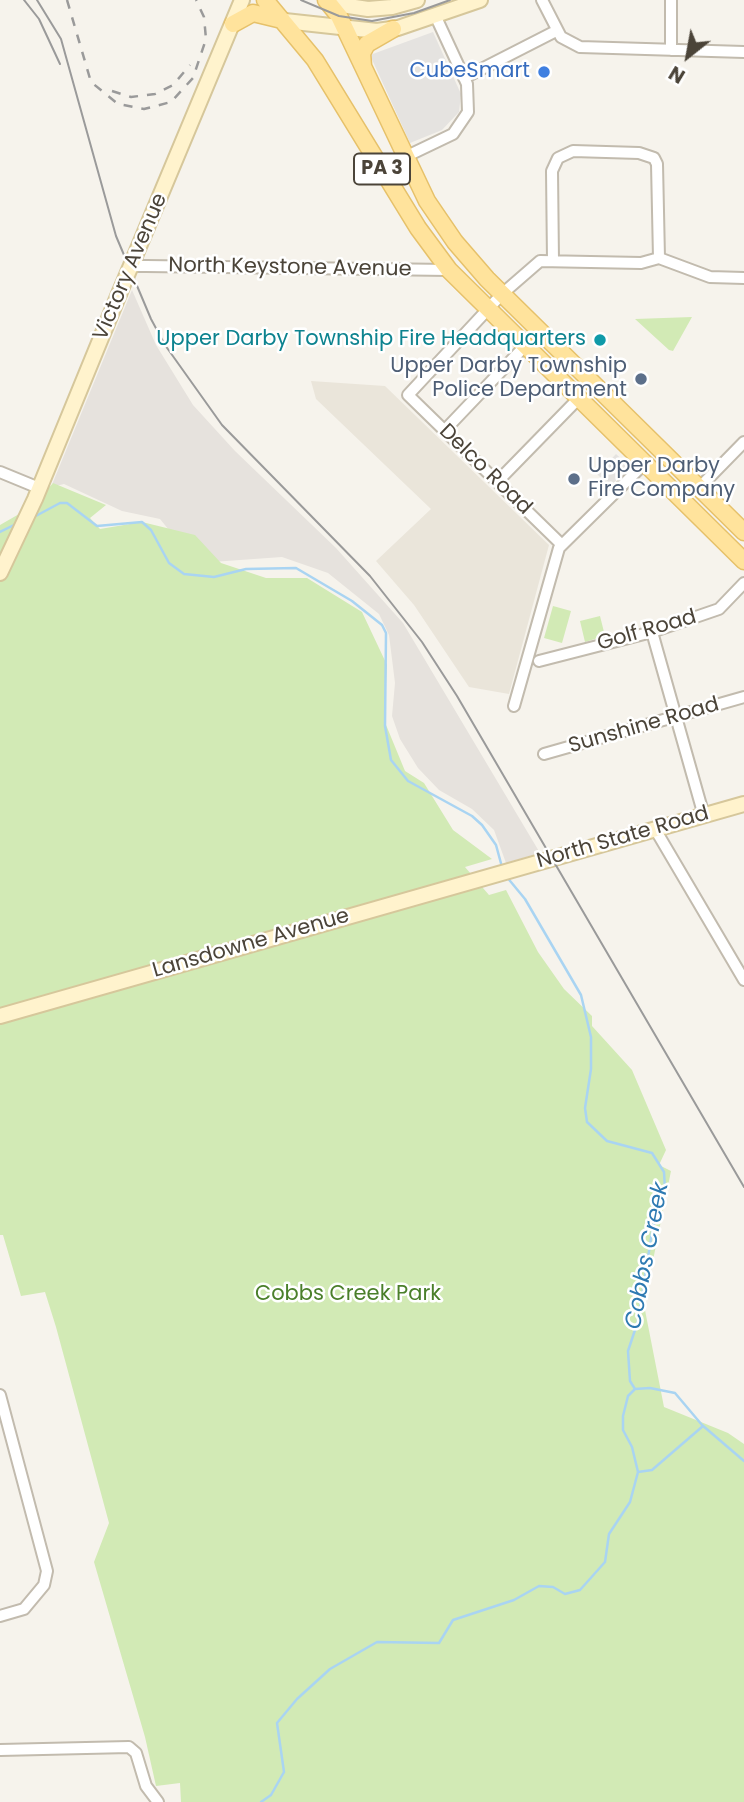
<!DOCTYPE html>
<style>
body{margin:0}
#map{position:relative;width:744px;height:1802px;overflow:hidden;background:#f6f3ec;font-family:Poppins,sans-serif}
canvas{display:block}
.north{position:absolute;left:653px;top:21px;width:70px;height:70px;-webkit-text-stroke:5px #fff;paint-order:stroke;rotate:211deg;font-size:19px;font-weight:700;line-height:28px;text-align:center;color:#4b4439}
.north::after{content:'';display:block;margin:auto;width:24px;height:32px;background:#4b4439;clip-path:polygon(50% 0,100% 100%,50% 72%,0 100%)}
</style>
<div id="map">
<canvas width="744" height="1802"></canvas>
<div class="north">N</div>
</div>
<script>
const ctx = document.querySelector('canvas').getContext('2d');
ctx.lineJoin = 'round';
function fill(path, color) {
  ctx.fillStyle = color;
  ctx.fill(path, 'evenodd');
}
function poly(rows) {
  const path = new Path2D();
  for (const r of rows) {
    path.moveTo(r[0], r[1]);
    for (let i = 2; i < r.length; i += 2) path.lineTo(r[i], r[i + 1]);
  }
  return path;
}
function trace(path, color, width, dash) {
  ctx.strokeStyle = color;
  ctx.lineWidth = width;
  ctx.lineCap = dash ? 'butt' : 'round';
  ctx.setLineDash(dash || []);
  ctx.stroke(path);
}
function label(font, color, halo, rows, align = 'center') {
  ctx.font = font + ' Poppins,sans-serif';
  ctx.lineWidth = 5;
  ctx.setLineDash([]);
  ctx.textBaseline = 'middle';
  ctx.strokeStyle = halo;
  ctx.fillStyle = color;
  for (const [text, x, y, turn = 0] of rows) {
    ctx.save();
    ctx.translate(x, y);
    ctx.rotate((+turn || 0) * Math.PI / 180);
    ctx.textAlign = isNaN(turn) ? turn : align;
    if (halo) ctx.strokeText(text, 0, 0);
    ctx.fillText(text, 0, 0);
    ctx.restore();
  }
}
fill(poly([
 [311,381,385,386,549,545,509,694,469,687,414,605,376,561,431,509,316,399]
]), '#eae5da');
fill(poly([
 [132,290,156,345,193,405,235,451,336,548,403,623,540,853,506,863,494,830,472,809,439,790,418,768,400,739,392,716,395,683,389,635,379,614,328,573,282,557,212,562,191,557,160,519,122,511,64,484,51,487]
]), '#e6e2dd');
fill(poly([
 [692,317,673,351,669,350,635,319],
 [53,483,106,505,90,518,100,529,142,522,195,535,221,563,266,578,307,578,362,612,387,665,384,720,405,771,424,783,453,830,492,859,465,867,489,895,506,890,538,952,564,989,592,1016,592,1026,632,1070,666,1150,659,1165,671,1171,644,1305,664,1407,728,1433,744,1444,744,1802,181,1802,180,1783,156,1786,145,1737,94,1562,109,1523,56,1327,45,1292,21,1296,3,1235,0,1235,0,525,33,506],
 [553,606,571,611,562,643,544,638],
 [600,616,605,636,585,642,580,621]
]), '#d2eab5');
fill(poly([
 [433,32,461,94,459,112,442,130,410,143,370,55],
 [616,454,629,466,610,487,597,474]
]), '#e5e3e0');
trace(poly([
 [32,518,60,503,67,503,97,526,142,522,151,530,169,563,184,574,214,577,246,569,296,568,352,601,382,625,386,633,385,726,391,760,408,781,472,816,482,825,496,845,502,867],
 [0,532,16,524],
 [506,876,525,899,581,995,591,1037,591,1069,585,1108,587,1122,607,1141,652,1153,664,1172,665,1190,653,1226,638,1321,628,1351,630,1381,635,1389,650,1388,675,1393,702,1425,744,1461],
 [638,1472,652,1470,703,1426],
 [261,1802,271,1795,284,1772,277,1723,297,1699,330,1669,377,1642,439,1643,453,1620,514,1600,539,1586,553,1587,565,1594,580,1590,605,1562,609,1534,630,1502,638,1472,632,1447,623,1430,623,1416,628,1396,635,1389]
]), '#a9d4f2', 2.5);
const street = poly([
 [542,0,561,37,580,47,744,52],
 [671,0,671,50],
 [464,78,556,31],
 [386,177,405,157,453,134,468,112,467,84,435,15],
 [553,261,552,171,558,158,573,151,639,153,654,158,657,164,659,258],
 [146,266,449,270],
 [444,431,524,347],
 [0,472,39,488],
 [497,482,578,399],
 [699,488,744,442],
 [562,545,408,395,502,294,540,261,641,263,659,258,710,277,744,278],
 [652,632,704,816],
 [539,661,652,632,719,609,744,583],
 [514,706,559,548,644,464],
 [544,754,744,697],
 [655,829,744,980],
 [0,1395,47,1571,44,1585,24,1609,0,1616],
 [0,1750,129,1747,136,1753,146,1786,158,1802]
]);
const secondary = poly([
 [329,3,368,9,392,7,417,0],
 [285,21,377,31,398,28,480,0],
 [135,256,242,0],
 [0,573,35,499,119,294],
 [0,1016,744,804]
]);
const primary = poly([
 [265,0,315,60,418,228,449,270,744,561],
 [326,0,339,16,427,201,455,242,487,279,744,532],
 [233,24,253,13,282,20],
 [363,66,362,53,367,44,393,29]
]);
trace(street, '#c2bbae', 14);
trace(secondary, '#d6c79b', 18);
trace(primary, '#e6c16a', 19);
trace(street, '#fff', 10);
trace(secondary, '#fff3cd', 14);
trace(primary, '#ffe39c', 16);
trace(poly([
 [24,0,39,19,60,64],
 [37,0,61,39,116,236,151,319,165,345,222,425,370,576,422,642,457,696,744,1187],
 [301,0,339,16,372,21,414,13,450,0]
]), '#9a9a9a', 2);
trace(poly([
 [67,0,91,82,118,104,144,109,171,102,193,78,206,39,204,17,196,0],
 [112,91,131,97,155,94,173,85,190,65]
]), '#9a9a9a', 2.5, [9, 9]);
const streetBridge = poly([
 [131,266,146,266]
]);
const secondaryBridge = poly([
 [119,294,135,256]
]);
trace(streetBridge, '#c2bbae', 14, []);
trace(secondaryBridge, '#d6c79b', 18, []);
trace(streetBridge, '#fff', 10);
trace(secondaryBridge, '#fff3cd', 14);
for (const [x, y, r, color] of [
 [544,72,7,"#3f7fe0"],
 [600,340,7,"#0f9aa8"],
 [641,379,7,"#5c6f8a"],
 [574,479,7,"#5c6f8a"]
]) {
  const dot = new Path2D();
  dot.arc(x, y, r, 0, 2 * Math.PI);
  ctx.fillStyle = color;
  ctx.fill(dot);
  trace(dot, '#fff', 2.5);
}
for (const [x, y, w] of [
 [382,169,56]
]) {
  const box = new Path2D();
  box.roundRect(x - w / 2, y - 15.5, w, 31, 5);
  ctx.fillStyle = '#fff';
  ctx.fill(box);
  trace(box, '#4b4439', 2);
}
label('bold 19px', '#4b4439', null, [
 ["PA 3",382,169]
]);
label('21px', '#366cbe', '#fff', [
 ["CubeSmart",530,72]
], 'right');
label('21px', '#4b4439', '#fff', [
 ["Victory Avenue",131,267,-67],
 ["North Keystone Avenue",290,268,1],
 ["Delco Road",485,470,44],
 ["Golf Road",647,631,-16],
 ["Sunshine Road",644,726,-16],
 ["North State Road",623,838,-16],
 ["Lansdowne Avenue",251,944,-16]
]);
label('21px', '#0d838f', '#fff', [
 ["Upper Darby Township Fire Headquarters",586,340]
], 'right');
label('21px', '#4e5e75', '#fff', [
 ["Upper Darby Township",627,367],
 ["Police Department",627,391],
 ["Upper Darby",588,467,"left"],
 ["Fire Company",588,491,"left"]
], 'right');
label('21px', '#4a7f2a', '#fff', [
 ["Cobbs Creek Park",348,1295]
]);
label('italic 23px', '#2e7ab2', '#fff', [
 ["Cobbs Creek",648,1256,-79]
]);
</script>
